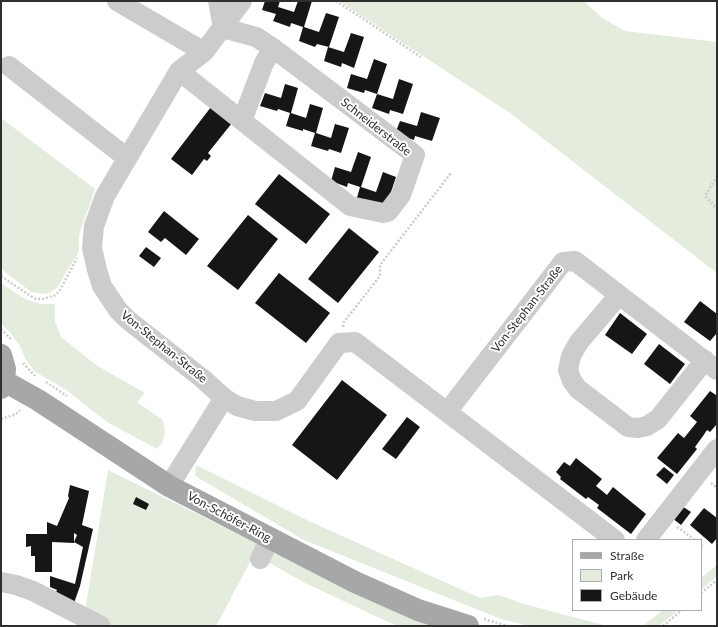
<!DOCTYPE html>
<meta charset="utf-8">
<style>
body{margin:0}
#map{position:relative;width:718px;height:627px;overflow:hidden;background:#fff;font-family:Lato,sans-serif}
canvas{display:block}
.frame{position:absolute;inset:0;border:2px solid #2f2f2f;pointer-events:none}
.legend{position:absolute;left:572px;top:539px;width:130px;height:72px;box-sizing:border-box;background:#fff;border:1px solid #acacac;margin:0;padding:5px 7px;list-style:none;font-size:12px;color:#2f2f2f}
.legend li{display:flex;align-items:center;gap:8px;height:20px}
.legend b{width:20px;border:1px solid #acacac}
</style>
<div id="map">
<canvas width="718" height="627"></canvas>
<div class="frame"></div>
<ul class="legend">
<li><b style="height:5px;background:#a7a7a7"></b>Straße</li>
<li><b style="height:11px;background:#e3ecdd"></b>Park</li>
<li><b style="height:11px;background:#161616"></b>Gebäude</li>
</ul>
</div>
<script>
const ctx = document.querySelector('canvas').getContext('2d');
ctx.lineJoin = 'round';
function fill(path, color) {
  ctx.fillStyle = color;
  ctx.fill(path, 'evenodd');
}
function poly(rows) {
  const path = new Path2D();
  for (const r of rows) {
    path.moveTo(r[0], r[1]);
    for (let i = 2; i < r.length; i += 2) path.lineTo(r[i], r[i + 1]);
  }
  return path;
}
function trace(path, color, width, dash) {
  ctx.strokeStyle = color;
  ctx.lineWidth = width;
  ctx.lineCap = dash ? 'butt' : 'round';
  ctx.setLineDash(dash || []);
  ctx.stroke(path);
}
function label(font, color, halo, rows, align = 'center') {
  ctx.font = font + ' Lato,sans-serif';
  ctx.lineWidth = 4;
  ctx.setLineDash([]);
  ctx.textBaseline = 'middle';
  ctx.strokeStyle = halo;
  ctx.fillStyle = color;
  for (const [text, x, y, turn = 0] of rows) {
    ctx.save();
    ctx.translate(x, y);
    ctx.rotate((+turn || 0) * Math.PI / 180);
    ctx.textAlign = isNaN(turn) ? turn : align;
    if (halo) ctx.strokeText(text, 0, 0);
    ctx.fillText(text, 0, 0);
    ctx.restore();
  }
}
fill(poly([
 [339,1,584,1,602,18,625,31,717,42,717,273,510,113],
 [1,118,95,189,79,235,79,251,57,288,47,294,31,292,1,269],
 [1,283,25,299,40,304,55,304,55,321,61,337,96,365,145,393,137,402,163,420,165,431,163,441,157,449,107,422,68,391,34,371,25,358,20,346,10,332,1,324],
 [196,465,311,522,480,598,499,595,524,604,607,626,529,626,501,619,304,540,195,476],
 [108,470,256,543,258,547,216,626,112,626,85,611],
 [274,553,442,626,398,626,386,621,303,582,268,562],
 [717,565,717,576,701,590,701,578],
 [663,610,678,610,659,626,643,626]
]), '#e3ecdd');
fill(poly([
 [265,1,280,1,278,7,294,12,298,1,312,1,304,27,319,32,326,13,339,17,329,47,317,44,315,47,299,41,303,27,291,23,290,27,273,21,276,14,262,10],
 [351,33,364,37,354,68,342,63,341,67,324,61,328,47,344,52],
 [374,59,387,64,377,94,365,90,364,93,347,88,351,74,367,79],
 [399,79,413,84,403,114,390,110,389,114,372,108,377,94,393,99],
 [285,84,298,88,291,113,306,118,310,104,323,108,316,133,331,138,335,124,349,128,341,153,329,149,328,151,311,146,315,133,303,129,303,131,286,126,290,113,278,109,277,111,260,106,265,93,281,98],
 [211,107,232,123,208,153,211,156,207,161,204,159,192,175,171,159],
 [421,112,440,118,432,141,415,136,414,140,395,134,400,121,417,126],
 [358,152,371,157,361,187,376,192,383,172,396,177,386,207,356,201,360,187,348,183,347,187,331,181,335,167,351,172],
 [279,174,330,214,306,244,255,204],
 [164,211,199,239,186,255,165,238,161,242,148,232],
 [248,215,278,239,238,290,207,266],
 [349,228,379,252,338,303,308,279],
 [146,247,161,258,154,267,139,256],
 [279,273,330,313,306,343,255,303],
 [700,301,717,314,717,333,710,341,684,322],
 [620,313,647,334,632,354,605,335],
 [659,344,685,364,670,384,644,364],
 [342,380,387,415,337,480,292,445],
 [710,391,716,395,717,394,717,424,710,432,707,430,703,436,695,447,697,449,677,474,657,458,678,433,684,438,697,422,690,416],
 [407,417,420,427,396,459,382,449],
 [576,458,602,479,596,486,601,490,607,495,613,487,646,514,631,534,597,508,599,505,588,497,586,499,560,479,561,477,556,472,564,462,570,466],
 [664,467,674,475,667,484,656,475],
 [70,485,89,491,82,525,93,529,80,586,73,606,54,596,57,590,50,587,50,576,75,584,83,547,74,542,77,535,74,533,74,543,52,542,52,572,35,572,35,556,31,556,31,546,26,547,26,534,47,534,47,522,57,526,69,498,68,496],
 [136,497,149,504,146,510,133,504],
 [682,506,691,512,681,525,672,518],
 [704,508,717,518,717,538,712,544,690,525]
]), '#161616');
trace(poly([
 [336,1,421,57],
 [717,176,705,196,717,209],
 [1,276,29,295,36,299,43,299,56,295,60,290,77,258],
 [343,327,344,322,380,276,380,265,451,173],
 [1,329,11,339],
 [23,363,35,376],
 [46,382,67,396],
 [1,419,16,414,20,410],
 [711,483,717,488],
 [677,527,695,540],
 [701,545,704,547],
 [701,593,717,580],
 [484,619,508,626],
 [663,626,682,610]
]), '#ccc', 2.5, [2, 2]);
trace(poly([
 [117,1,204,52],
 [218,1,223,28],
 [9,66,127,158],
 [179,71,350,206,383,213,388,212,401,195,415,155,273,48,256,37,223,28],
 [242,121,264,63,273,48],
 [619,295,579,342,571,356,568,370,572,381,578,389,628,427,638,428,647,426,658,419,705,360],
 [224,398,237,406,255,411,276,411,297,401,339,343,355,342,615,540],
 [447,412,563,262,575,261,717,370],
 [169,486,224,398,203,379,128,320,118,310,102,286,97,270,92,248,94,226,105,196,179,71,204,52,242,1],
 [646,540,717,449],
 [260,559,270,539],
 [1,582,16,585,33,591,101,626]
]), '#ccc', 20);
trace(poly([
 [1,355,5,369,4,381,1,388],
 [4,381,38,400,169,486,355,582,418,610,468,626]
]), '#a7a7a7', 22);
label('12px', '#2f2f2f', '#fff', [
 ["Schneiderstraße",376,127,38],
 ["Von-Stephan-Straße",527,309,-52],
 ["Von-Stephan-Straße",164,347,39],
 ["Von-Schöfer-Ring",229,517,28]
]);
</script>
